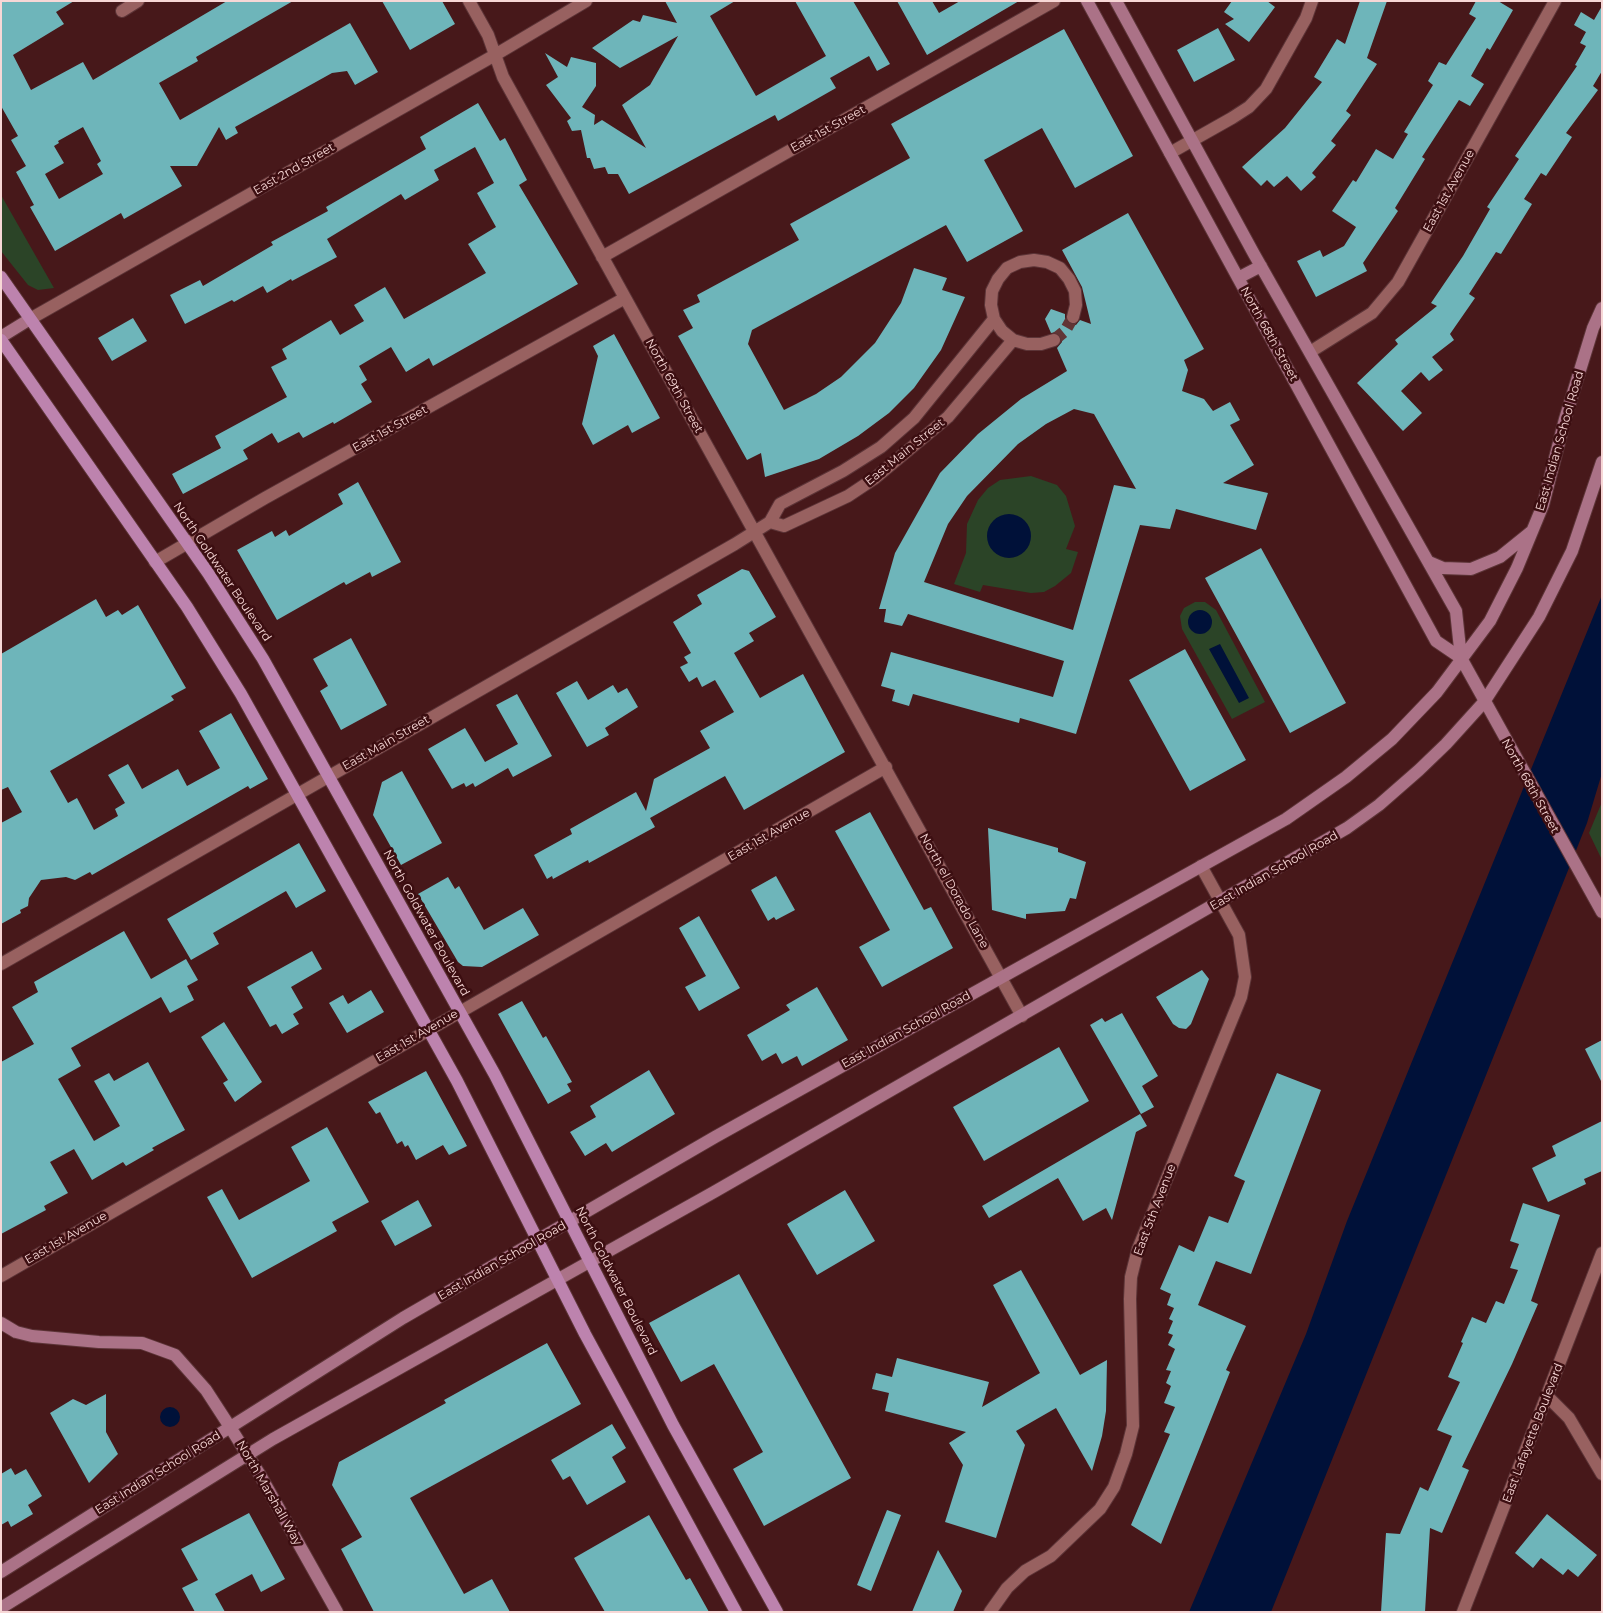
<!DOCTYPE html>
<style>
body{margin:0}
#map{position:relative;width:1603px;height:1613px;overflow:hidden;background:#47181a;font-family:Montserrat,sans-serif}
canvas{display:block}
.frame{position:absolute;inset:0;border:2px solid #f7d7d6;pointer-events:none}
</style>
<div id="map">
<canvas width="1603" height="1613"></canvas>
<div class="frame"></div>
</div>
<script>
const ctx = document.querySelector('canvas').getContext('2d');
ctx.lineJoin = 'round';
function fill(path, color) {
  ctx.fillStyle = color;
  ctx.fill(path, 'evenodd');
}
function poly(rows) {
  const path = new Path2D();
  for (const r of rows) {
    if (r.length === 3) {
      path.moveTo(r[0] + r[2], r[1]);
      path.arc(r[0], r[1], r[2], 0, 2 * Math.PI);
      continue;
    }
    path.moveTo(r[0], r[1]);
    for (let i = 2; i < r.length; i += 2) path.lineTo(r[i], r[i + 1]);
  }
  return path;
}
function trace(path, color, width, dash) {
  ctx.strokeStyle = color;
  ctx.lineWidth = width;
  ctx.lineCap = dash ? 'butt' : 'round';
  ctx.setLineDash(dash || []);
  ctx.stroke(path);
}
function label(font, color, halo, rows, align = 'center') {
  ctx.font = font + ' Montserrat,sans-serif';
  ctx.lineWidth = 5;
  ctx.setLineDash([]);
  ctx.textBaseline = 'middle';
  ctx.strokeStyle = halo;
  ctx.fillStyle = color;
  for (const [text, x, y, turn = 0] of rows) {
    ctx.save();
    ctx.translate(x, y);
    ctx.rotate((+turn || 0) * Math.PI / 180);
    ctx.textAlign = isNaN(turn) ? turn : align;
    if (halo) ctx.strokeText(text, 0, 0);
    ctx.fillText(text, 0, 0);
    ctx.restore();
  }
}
fill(poly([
 [1,195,54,288,38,290,28,285,1,251],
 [1031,476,1057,485,1066,496,1075,526,1066,549,1078,552,1071,573,1055,586,1044,592,1031,593,983,585,980,592,954,584,966,553,967,524,978,500,988,488,1000,480],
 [1195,602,1205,602,1216,610,1265,702,1232,719,1182,629,1180,616,1184,608],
 [1602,802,1602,860,1589,833]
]), '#2b4427');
fill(poly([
 [1009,536,22],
 [1602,595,1602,773,1587,823,1271,1612,1189,1612,1306,1334,1347,1221],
 [1200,622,12],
 [1220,644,1249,698,1239,703,1209,649],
 [170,1417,10]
]), '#001139');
fill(poly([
 [1,1,74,1,56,12,64,24,13,55,31,90,83,62,93,80,227,1,293,1,196,57,198,61,159,83,180,120,350,23,378,72,355,85,347,71,332,73,235,127,238,133,226,140,219,127,197,166,170,166,182,186,124,219,121,213,55,251,30,207,34,205,16,172,26,166,11,140,18,136,1,106],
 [83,127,101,161,97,164,103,174,59,199,45,174,64,163,54,146,59,143,58,141],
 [382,1,442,1,455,24,410,50],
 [665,1,735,1,710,16,756,96,826,56,795,1,853,1,890,64,877,71,869,56,830,78,836,88,778,121,775,115,629,194,618,174,608,174,605,167,594,169,590,158,587,158,581,130,572,131,567,121,571,118,546,85,558,77,545,53,567,67,571,57,596,63,596,86,582,107,595,115,594,125,602,120,646,148,622,105,650,85,678,36,620,68,592,48,633,20,640,22,643,15,677,23],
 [897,1,932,1,939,13,960,1,1019,1,927,55],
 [1232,1,1267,1,1275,7,1249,42,1225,24,1234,19,1224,12],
 [1360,1,1387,1,1367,58,1377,64,1346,111,1351,115,1331,141,1336,145,1312,173,1316,177,1301,191,1287,176,1274,187,1267,180,1261,186,1242,167,1285,128,1322,82,1314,77,1337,39,1345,44],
 [1476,1,1498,1,1513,10,1490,50,1487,48,1471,76,1484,84,1470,106,1459,100,1422,157,1425,159,1395,208,1398,211,1363,263,1367,271,1316,297,1297,261,1320,250,1323,257,1344,246,1356,227,1332,211,1353,180,1356,182,1376,149,1393,159,1408,134,1404,132,1433,85,1428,81,1439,62,1446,65,1476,18,1469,14],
 [1602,6,1602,71,1593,86,1598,90,1566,133,1572,137,1546,176,1541,173,1524,199,1532,204,1501,254,1496,252,1469,294,1475,298,1450,334,1454,340,1432,357,1443,370,1429,381,1421,372,1401,391,1422,413,1403,431,1357,383,1398,344,1395,340,1437,306,1431,303,1463,256,1490,209,1487,207,1519,159,1515,156,1577,66,1575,65,1586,46,1580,43,1586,32,1574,25,1581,12,1594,20],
 [1218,28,1235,60,1194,82,1177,50],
 [1064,29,1133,156,1075,188,1042,128,984,160,1023,231,967,262,946,225,752,330,748,344,784,410,816,394,841,377,875,343,901,303,914,268,947,278,942,290,965,297,941,350,914,388,889,413,858,436,819,459,765,477,761,453,747,460,678,336,693,328,683,310,700,302,697,295,799,240,790,224,910,158,891,124],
 [478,103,500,141,505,138,527,180,519,185,578,284,433,366,429,358,406,372,391,347,359,366,367,380,361,384,372,402,334,424,333,422,303,438,299,432,278,443,272,433,243,450,248,459,183,494,172,474,221,448,215,436,287,397,271,367,287,359,282,349,331,320,340,335,364,321,354,305,385,287,404,319,486,273,468,244,496,227,477,193,494,183,475,147,434,170,439,180,405,200,401,194,327,239,337,257,292,281,291,279,267,293,263,286,234,302,232,300,185,324,170,295,200,280,203,286,273,245,271,242,328,211,326,207,426,149,420,137],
 [1128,213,1204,349,1184,360,1188,370,1182,391,1204,399,1213,411,1230,402,1240,420,1230,425,1254,465,1223,483,1268,493,1256,530,1176,509,1170,529,1140,525,1076,734,1020,718,1019,723,913,694,909,706,892,701,895,690,881,686,891,652,1053,697,1064,661,908,614,902,626,884,622,886,609,879,609,895,553,940,473,978,434,1021,399,1067,371,1057,348,1062,342,1062,337,1056,332,1051,333,1045,319,1051,309,1065,314,1065,320,1071,325,1076,325,1080,320,1091,324,1082,287,1062,250],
 [1074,409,1094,414,1136,489,1114,485,1073,630,924,582,948,524,967,496,1018,444,1046,424],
 [133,318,147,341,112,361,98,338],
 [614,334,660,418,632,433,628,425,593,445,582,424,598,356,593,346],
 [358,482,401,562,372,577,370,572,346,585,344,582,277,620,237,550,272,531,275,537,286,530,289,536,343,504,338,494],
 [1261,548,1346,703,1290,733,1205,578],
 [742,569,749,571,776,617,749,633,754,641,734,653,760,698,803,674,845,752,744,810,725,776,650,818,655,827,589,863,588,860,553,879,552,876,547,879,534,855,572,834,570,829,636,792,646,811,654,779,710,748,700,731,734,712,715,680,702,687,697,677,689,682,680,667,688,663,684,657,691,653,673,622,702,604,697,595],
 [96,599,106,617,118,610,122,615,138,605,186,688,171,696,174,700,50,771,68,803,77,798,94,830,118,816,115,809,125,803,108,775,128,764,142,789,178,769,187,786,220,768,199,731,231,713,268,779,250,789,248,786,92,875,90,872,75,880,66,877,41,880,29,898,28,906,20,910,21,913,1,924,1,823,22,812,8,787,1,790,1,654],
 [351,638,387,705,341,730,320,691,328,686,313,659],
 [1185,649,1246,760,1190,791,1129,680],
 [577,681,588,700,613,685,618,693,627,688,638,707,605,728,609,735,587,747,556,693],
 [517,694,552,756,513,777,508,768,475,787,473,783,466,787,464,783,452,789,428,749,465,728,485,762,518,744,496,705],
 [402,771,442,843,401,865,373,815,382,782],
 [870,812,924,910,931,907,953,948,882,987,859,947,890,930,835,831],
 [988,828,1058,848,1058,852,1086,862,1076,899,1070,898,1065,911,1026,914,1026,919,992,910],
 [299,843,326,891,296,908,286,891,213,933,219,944,191,960,167,919],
 [776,876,795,910,776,920,774,917,768,921,751,890],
 [448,877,455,889,459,886,484,930,523,908,539,935,482,967,463,966,458,962,418,894],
 [699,916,740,988,699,1011,685,987,706,976,679,928],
 [124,931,151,979,186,959,198,980,187,986,194,1000,170,1013,161,997,71,1048,81,1066,58,1079,94,1141,120,1126,94,1081,109,1073,114,1081,148,1062,185,1130,152,1148,154,1150,126,1166,123,1162,92,1180,74,1149,50,1162,68,1193,44,1206,46,1210,1,1234,1,1062,34,1044,12,1007,38,992,34,982],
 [312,951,322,969,291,987,303,1008,293,1014,299,1024,282,1034,276,1024,270,1027,247,987],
 [1202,970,1209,979,1191,1024,1186,1029,1179,1028,1173,1024,1156,997],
 [817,987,848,1040,802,1066,797,1056,782,1064,776,1053,762,1061,747,1035,790,1010,786,1005],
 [371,990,384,1012,347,1033,329,1003,343,995,348,1004],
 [522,1001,543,1038,546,1036,572,1082,567,1084,571,1091,548,1104,498,1014],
 [1122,1013,1158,1076,1142,1086,1154,1107,1141,1114,1090,1025,1102,1018,1105,1022],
 [224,1022,262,1082,235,1102,223,1083,228,1080,201,1037],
 [1602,1040,1602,1083,1585,1049],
 [1059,1047,1089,1101,984,1161,953,1107],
 [649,1070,675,1114,612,1152,606,1143,585,1156,570,1132,596,1117,590,1106],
 [426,1071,467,1146,449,1155,443,1145,416,1160,408,1145,405,1147,402,1141,397,1144,380,1112,376,1114,368,1102],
 [1277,1073,1321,1090,1251,1274,1216,1261,1198,1305,1246,1326,1226,1370,1230,1372,1161,1544,1131,1525,1170,1434,1164,1432,1175,1407,1164,1403,1171,1386,1166,1383,1171,1371,1166,1370,1175,1349,1168,1345,1173,1335,1168,1333,1173,1321,1169,1319,1174,1308,1167,1305,1171,1294,1160,1289,1179,1245,1194,1252,1209,1216,1228,1223,1245,1181,1234,1176],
 [1140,1114,1147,1126,1136,1132,1112,1220,1106,1208,1083,1221,1058,1178,989,1218,982,1206],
 [1602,1121,1602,1171,1584,1179,1586,1184,1548,1202,1532,1168,1556,1156,1552,1146],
 [327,1127,369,1202,332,1222,337,1231,252,1278,207,1197,222,1189,239,1220,310,1181,291,1147],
 [845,1190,875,1241,817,1275,787,1224],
 [418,1200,432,1226,395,1246,381,1221],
 [1523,1203,1560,1215,1531,1301,1538,1304,1512,1364,1462,1467,1469,1470,1442,1533,1430,1528,1425,1612,1381,1612,1386,1533,1400,1534,1420,1487,1428,1491,1452,1436,1437,1430,1460,1382,1448,1377,1463,1343,1461,1342,1472,1317,1486,1323,1496,1301,1504,1304,1518,1270,1510,1268,1519,1244,1510,1241],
 [1021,1270,1080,1375,1107,1360,1106,1411,1102,1436,1092,1471,1056,1408,1016,1431,1025,1445,996,1538,945,1522,963,1465,949,1443,966,1432,885,1411,889,1393,872,1389,876,1373,892,1377,897,1358,989,1382,982,1407,1040,1373,993,1285],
 [739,1274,851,1478,764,1526,733,1469,763,1452,714,1364,681,1382,649,1323],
 [547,1343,581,1404,410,1498,464,1594,492,1579,510,1612,374,1612,341,1549,362,1537,332,1485,339,1462,446,1403,444,1400],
 [106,1394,106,1432,118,1454,89,1483,50,1413,73,1399,86,1405],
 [612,1424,626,1448,612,1457,626,1482,587,1505,570,1476,563,1480,551,1460],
 [11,1468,15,1475,26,1469,42,1496,28,1505,33,1514,11,1527,8,1521,1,1525,1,1474],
 [887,1510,901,1515,871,1591,857,1585],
 [249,1513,285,1579,261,1592,252,1574,215,1594,225,1612,195,1612,182,1588,198,1580,181,1549],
 [1547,1514,1597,1555,1578,1577,1568,1569,1563,1575,1541,1558,1533,1568,1515,1553],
 [649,1515,686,1580,690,1578,709,1612,605,1612,574,1558],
 [938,1550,962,1591,953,1612,912,1612]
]), '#6eb5ba');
trace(poly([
 [1054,340,1065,331,1073,317]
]), '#613536', 12, [12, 6]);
const street = poly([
 [469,1,488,35,503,77,1022,1016],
 [122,11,138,1],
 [1170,153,1232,118,1249,107,1266,89,1306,18,1312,1],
 [602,257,1054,1],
 [30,319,495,55,586,1],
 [1054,340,1041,344,1027,344,1013,340,1002,331,994,319,991,305,992,291,998,279,1007,268,1020,262,1034,260,1047,262,1060,268,1069,279,1075,291,1076,305,1073,317],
 [1310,352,1372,313,1398,282,1555,1],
 [770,522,784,526,848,496,875,478,948,417,1013,340],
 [155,562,265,498,625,298],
 [1,964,735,544,770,522,780,504,843,471,881,447,914,418,994,319],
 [1,1276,886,767],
 [1548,1397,1569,1418,1602,1474],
 [990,1612,1007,1588,1025,1571,1051,1556,1100,1509,1114,1487,1126,1454,1133,1426,1130,1299,1131,1277,1138,1249,1241,997,1245,977,1239,935,1201,866],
 [1463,1612,1602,1253]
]);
const secondary = poly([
 [1087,1,1436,641,1461,658],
 [1116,1,1254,254,1456,611,1461,658,1602,912],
 [1238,278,1261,266],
 [1,337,30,319],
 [1429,562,1443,568,1471,569,1500,557,1531,532],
 [1,1323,16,1332,32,1336,99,1342,142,1343,175,1355,206,1390,230,1427,260,1475,337,1612],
 [1,1572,403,1318,715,1137,1286,819,1346,777,1392,739,1437,692,1490,621,1517,568,1543,505,1565,419,1593,328,1602,308],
 [1,1608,273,1439,714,1192,1347,828,1379,805,1419,770,1446,744,1484,702,1539,617,1572,551,1602,462]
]);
const primary = poly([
 [1,277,208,573,263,659,495,1075,673,1425,777,1612],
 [1,340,187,607,241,694,457,1081,585,1334,736,1612]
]);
trace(street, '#5c3437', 14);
trace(secondary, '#5c3437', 14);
trace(primary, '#5c3437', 14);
trace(street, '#986160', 12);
trace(secondary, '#ab7287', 12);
trace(primary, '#bd83ae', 12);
label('12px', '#f7d7d6', '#3c0e11', [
 ["East 1st Street",828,129,-29],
 ["East 2nd Street",294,169,-30],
 ["East 1st Avenue",1449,191,-61],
 ["North 68th Street",1269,334,61],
 ["North 69th Street",674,386,61],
 ["East 1st Street",390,429,-29],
 ["East Indian School Road",1560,441,-74],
 ["East Main Street",905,452,-39],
 ["North Goldwater Boulevard",222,572,56],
 ["East Main Street",386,743,-30],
 ["North 68th Street",1530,786,61],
 ["East 1st Avenue",769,835,-30],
 ["East Indian School Road",1274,871,-30],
 ["North el Dorado Lane",954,891,61],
 ["North Goldwater Boulevard",426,923,61],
 ["East Indian School Road",906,1030,-29],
 ["East 1st Avenue",417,1036,-30],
 ["East 5th Avenue",1155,1210,-69],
 ["East 1st Avenue",66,1238,-30],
 ["East Indian School Road",502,1261,-30],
 ["North Goldwater Boulevard",616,1281,63],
 ["East Lafayette Boulevard",1533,1433,-69],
 ["East Indian School Road",158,1473,-32],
 ["North Marshall Way",269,1493,60]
]);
</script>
